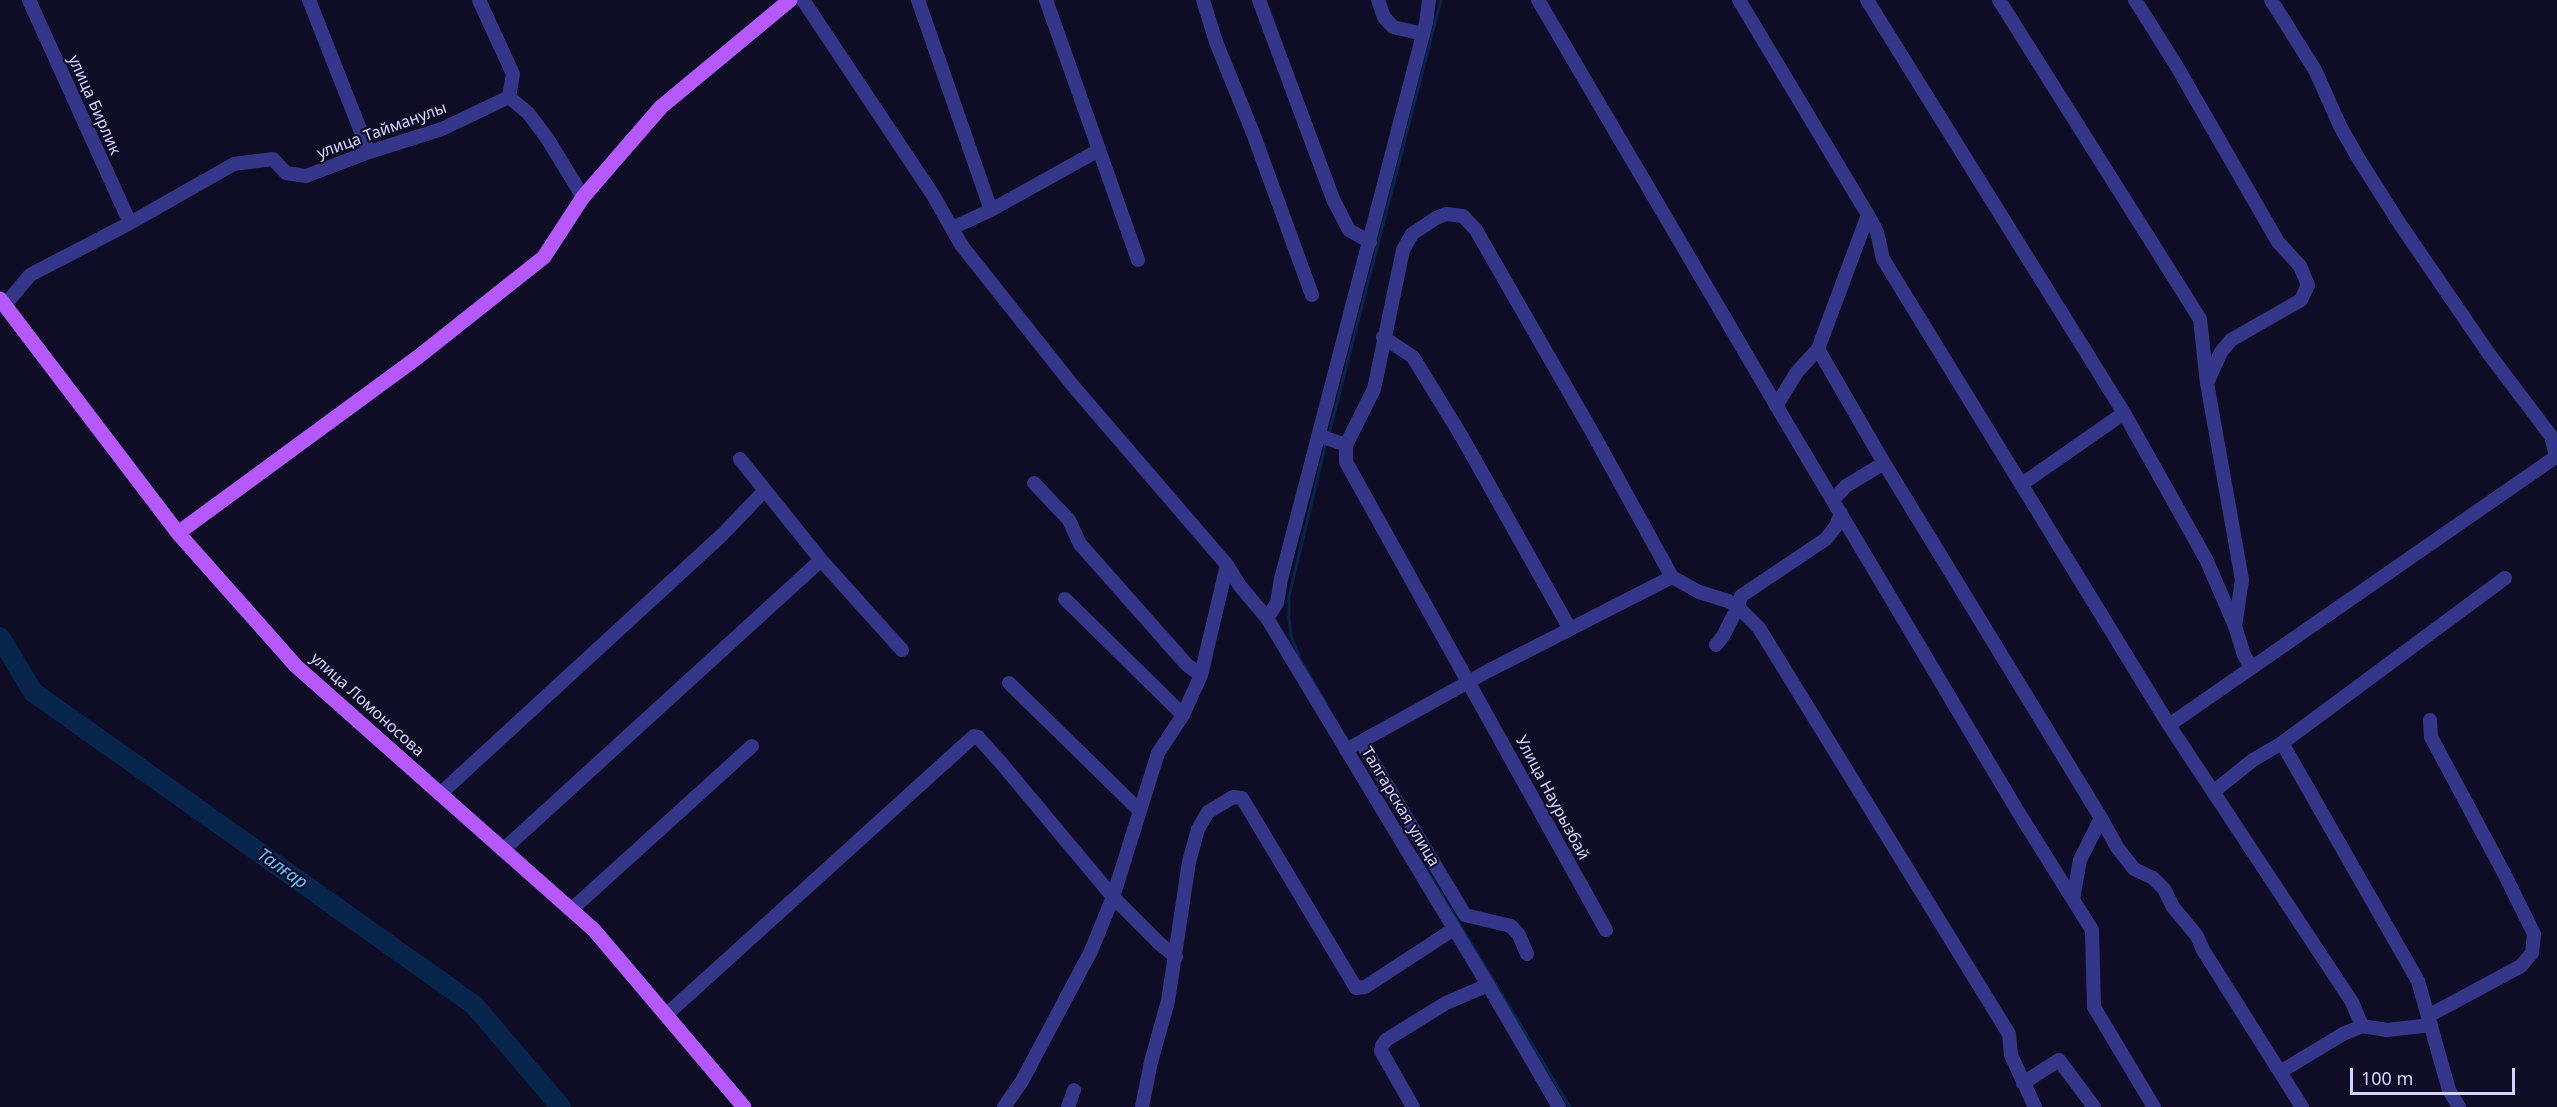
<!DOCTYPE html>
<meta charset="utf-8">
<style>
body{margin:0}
#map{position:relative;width:2557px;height:1107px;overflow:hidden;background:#0f0d26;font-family:"Noto Sans",sans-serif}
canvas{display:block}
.scale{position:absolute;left:2350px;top:1068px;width:165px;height:27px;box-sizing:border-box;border:3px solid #d4d2ff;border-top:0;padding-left:8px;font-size:18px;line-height:21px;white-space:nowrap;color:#d4d2ff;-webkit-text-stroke:4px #0f0d26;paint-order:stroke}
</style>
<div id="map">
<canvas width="2557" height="1107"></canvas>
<div class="scale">100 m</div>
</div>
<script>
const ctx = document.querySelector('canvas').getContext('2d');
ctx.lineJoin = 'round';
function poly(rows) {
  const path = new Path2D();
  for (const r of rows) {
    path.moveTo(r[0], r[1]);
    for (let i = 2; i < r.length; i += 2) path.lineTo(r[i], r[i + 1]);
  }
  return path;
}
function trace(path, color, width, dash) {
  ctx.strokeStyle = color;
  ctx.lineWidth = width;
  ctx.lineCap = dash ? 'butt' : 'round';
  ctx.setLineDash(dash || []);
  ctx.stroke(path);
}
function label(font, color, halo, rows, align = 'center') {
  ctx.font = font + ' "Noto Sans",sans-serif';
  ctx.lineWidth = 4.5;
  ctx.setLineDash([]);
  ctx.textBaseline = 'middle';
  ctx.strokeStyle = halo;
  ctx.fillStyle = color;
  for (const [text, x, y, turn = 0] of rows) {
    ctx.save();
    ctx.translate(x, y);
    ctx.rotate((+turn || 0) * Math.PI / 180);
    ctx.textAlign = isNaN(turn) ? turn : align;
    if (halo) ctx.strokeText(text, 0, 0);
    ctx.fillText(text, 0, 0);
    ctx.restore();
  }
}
trace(poly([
 [1329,434,1441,0],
 [1326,443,1289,596,1289,618,1291,636,1300,659,1327,705],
 [1419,857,1570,1107]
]), '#08254b', 3);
trace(poly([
 [0,637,33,692,474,1005,561,1107]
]), '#08254b', 20);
trace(poly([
 [29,0,130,223],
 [309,0,369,152],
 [479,0,513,74,509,97],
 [803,0,933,195,962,246,1074,387,1227,565,1240,586,1267,618,1488,985,1559,1107],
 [918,0,991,210,952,228],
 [1046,0,1138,260],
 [1203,0,1216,42,1253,133,1312,295],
 [1259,0,1333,199,1349,230,1370,242],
 [1378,0,1384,17,1393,27,1423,34],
 [1538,0,1786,422,2017,810,2092,930,2094,1007,2154,1107],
 [1739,0,1868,215,1877,232,1883,259,2169,725,2352,1002,2362,1026,2387,1030,2431,1025],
 [1867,0,2124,413,2206,559,2235,626,2244,655,2251,667],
 [1999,0,2200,319,2207,383,2242,580,2235,626],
 [2135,0,2176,65,2278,242,2300,266,2308,285,2301,300,2231,340,2221,352,2207,383],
 [2271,0,2315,70,2341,128,2360,161,2400,224,2489,354,2551,436,2556,456],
 [991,210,1099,150],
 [1868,215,1818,349,1884,463,2101,818,2080,860,2073,899],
 [5,305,30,275,130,223,234,164,273,159,286,173,306,176,369,152,442,129,509,97,528,113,547,138,583,197],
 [1383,337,1413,357,1462,437,1570,629],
 [1776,406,1797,372,1818,349],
 [1320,436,1346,445,1346,462,1606,930],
 [1346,445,1374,389,1403,250,1412,234,1436,218,1446,214,1463,216,1476,230,1592,432,1672,577],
 [1034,483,1069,520,1080,544,1187,665,1201,675],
 [2022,484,2124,413],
 [1833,500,1846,486,1884,463],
 [821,560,902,650],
 [1065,599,1183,715],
 [1267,618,1277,603,1281,579,1426,23,1429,0],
 [1716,645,1723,636,1738,607,1741,596,1826,539,1836,526,1841,513],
 [1009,683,1140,811],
 [2169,725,2557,456],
 [1361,742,1465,915,1511,926,1519,935,1527,954],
 [2282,743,2418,981,2449,1090,2459,1107],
 [1346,750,1488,671,1672,577,1699,592,1728,601,1738,607,1759,628,2009,1034,2011,1055,2035,1107],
 [2213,792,2253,760,2282,743,2505,578],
 [440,794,723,534,765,490],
 [2101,818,2117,847,2134,869,2153,878,2164,889,2173,907,2197,936,2203,950,2280,1072,2343,1034,2362,1026],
 [503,850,821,560,740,459],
 [571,910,752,746],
 [666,1015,974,736,978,737,1002,764,1113,897,1158,753,1183,715,1201,675,1227,565],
 [2428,1016,2521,966,2532,953,2534,934,2505,875,2431,737,2430,720],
 [2280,1072,2302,1107],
 [2023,1083,2059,1060,2094,1107],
 [1004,1107,1022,1081,1091,951,1113,897,1159,943,1176,957],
 [1068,1107,1074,1090],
 [1142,1107,1151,1062,1168,1001,1189,862,1198,829,1208,812,1233,797,1242,798,1356,988,1365,987,1454,929],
 [1413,1107,1381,1051,1382,1046,1386,1040,1446,1003,1488,985]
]), '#343789', 14);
trace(poly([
 [0,299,178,533,296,666,594,930,744,1107],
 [178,533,418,357,544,257,583,197,661,107,790,0]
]), '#b559ff', 15);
label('16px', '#d4d2ff', '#0f0d26', [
 ["улица Бирлик",94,105,66],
 ["улица Тайманулы",382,131,-20],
 ["улица Ломоносова",367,705,42],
 ["Улица Наурызбай",1552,798,62],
 ["Талгарская улица",1400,807,59]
]);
label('italic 18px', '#60c1ff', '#0f0d26', [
 ["Талғар",282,869,35]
]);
</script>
